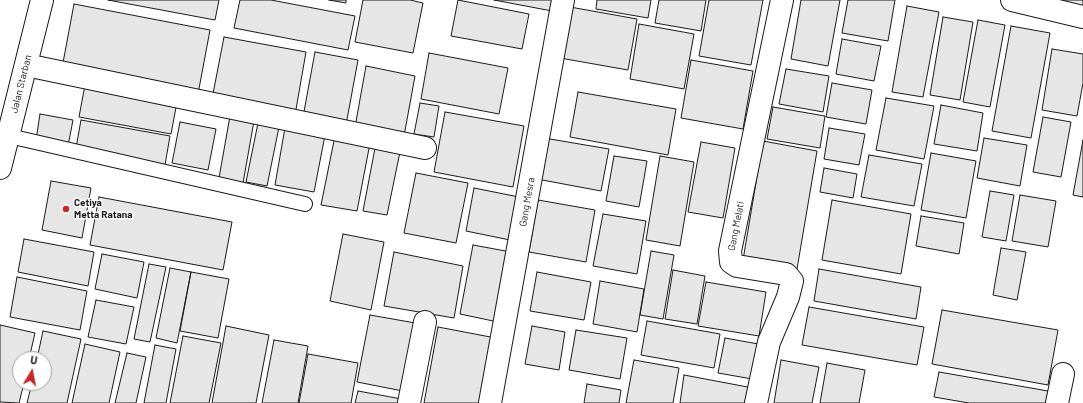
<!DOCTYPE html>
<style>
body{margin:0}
#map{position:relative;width:1083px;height:403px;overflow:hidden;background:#fff;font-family:Barlow,sans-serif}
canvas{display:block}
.north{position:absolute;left:12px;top:351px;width:40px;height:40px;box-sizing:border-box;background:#fff;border:1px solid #a3a3a3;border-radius:50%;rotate:10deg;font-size:11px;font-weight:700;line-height:16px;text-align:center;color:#1a1a1a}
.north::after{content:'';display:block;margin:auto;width:14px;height:18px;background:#c62828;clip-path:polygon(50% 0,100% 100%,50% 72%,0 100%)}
</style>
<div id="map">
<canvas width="1083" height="403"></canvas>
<div class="north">U</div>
</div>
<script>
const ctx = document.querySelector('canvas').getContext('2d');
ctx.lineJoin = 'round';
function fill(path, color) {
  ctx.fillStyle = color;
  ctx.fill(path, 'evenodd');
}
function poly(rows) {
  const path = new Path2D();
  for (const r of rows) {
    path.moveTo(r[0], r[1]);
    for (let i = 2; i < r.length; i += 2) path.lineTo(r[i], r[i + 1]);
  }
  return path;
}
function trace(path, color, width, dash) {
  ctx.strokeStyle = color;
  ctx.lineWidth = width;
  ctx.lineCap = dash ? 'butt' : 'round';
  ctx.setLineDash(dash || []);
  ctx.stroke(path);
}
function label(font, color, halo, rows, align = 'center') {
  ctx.font = font + ' Barlow,sans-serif';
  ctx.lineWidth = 3;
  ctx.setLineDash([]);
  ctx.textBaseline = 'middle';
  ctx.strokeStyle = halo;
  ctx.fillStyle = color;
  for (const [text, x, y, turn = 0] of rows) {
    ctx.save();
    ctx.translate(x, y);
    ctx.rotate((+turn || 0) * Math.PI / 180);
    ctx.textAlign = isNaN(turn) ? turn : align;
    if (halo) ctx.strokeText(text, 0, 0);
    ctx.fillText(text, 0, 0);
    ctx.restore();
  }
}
const building = poly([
 [108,0,219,0,215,20,108,0],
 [240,0,271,0,355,16,348,50,234,28,240,0],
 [329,0,346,0,346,3,329,0],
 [363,0,410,0,423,3,413,53,355,42,363,0],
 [458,0,529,14,522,49,451,36,458,0],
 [494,0,554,0,552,11,494,0],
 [597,0,651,0,648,18,596,9,597,0],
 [659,0,706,0,701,31,655,23,659,0],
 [709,0,763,0,751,65,699,56,709,0],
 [801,0,840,0,828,66,791,59,801,0],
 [848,0,895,0,888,41,842,33,848,0],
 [1058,0,1083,0,1083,7,1058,0],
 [74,4,210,30,198,94,62,68,74,4],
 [907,6,939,12,923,97,892,92,907,6],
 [570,7,637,19,628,70,560,58,570,7],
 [943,17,973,22,960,100,930,95,943,17],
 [978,20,1005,25,990,107,963,102,978,20],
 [639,24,694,34,684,89,630,79,639,24],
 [1011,26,1050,33,1031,138,992,131,1011,26],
 [224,37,306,52,295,115,212,99,224,37],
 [842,39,881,46,874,81,836,74,842,39],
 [1052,49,1083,54,1083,83,1077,116,1042,110,1052,49],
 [315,52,358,60,346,125,303,117,315,52],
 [429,53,508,68,499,114,421,99,429,53],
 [691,60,753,71,743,129,681,118,691,60],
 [366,66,415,76,404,136,355,127,366,66],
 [786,69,829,76,823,112,779,104,786,69],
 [832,83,872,90,866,124,826,117,832,83],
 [85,85,177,102,171,134,79,117,85,85],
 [578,92,676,109,668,155,570,137,578,92],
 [886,98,934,106,924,159,876,150,886,98],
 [420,103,439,106,434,137,414,134,420,103],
 [941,105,983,113,977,151,934,144,941,105],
 [773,107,825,116,820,148,767,139,773,107],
 [445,112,524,126,513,187,434,172,445,112],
 [40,114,73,120,68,146,36,140,40,114],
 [230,116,254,121,243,183,219,178,230,116],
 [1043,117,1071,122,1061,177,1033,172,1043,117],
 [81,120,170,136,165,165,76,148,81,120],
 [180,122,216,129,208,170,172,163,180,122],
 [286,122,326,130,314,192,275,185,286,122],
 [258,123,279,127,267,186,246,182,258,123],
 [829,128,865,134,859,165,824,159,829,128],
 [336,131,371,138,357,211,321,205,336,131],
 [544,138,609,149,601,191,537,179,544,138],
 [984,138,1027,145,1020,186,977,178,984,138],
 [1083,140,1083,197,1073,195,1083,140],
 [763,141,817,151,797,269,743,260,763,141],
 [701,142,735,148,723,218,688,212,701,142],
 [376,143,401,147,387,215,363,211,376,143],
 [931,153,976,161,966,218,921,210,931,153],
 [869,155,922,164,914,206,861,197,869,155],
 [614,156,647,161,639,207,606,201,614,156],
 [660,156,694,162,680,246,646,240,660,156],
 [824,168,857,174,853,198,820,192,824,168],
 [416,173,468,183,456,243,404,233,416,173],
 [51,181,91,188,82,238,42,230,51,181],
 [474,188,519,197,510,240,466,231,474,188],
 [990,191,1014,195,1006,241,982,237,990,191],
 [1020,195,1056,201,1048,247,1012,241,1020,195],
 [99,197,232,222,223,270,90,245,99,197],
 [538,200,595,210,586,262,529,252,538,200],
 [832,200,911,214,901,274,822,260,832,200],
 [603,214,646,221,637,274,593,266,603,214],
 [921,216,964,223,959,254,916,246,921,216],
 [343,234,384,242,371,310,330,301,343,234],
 [24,239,94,252,88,286,18,272,24,239],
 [473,245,511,252,498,322,460,314,473,245],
 [1001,248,1026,252,1017,300,993,295,1001,248],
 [651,251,674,255,663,319,640,315,651,251],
 [394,252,463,266,454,318,384,306,394,252],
 [102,254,144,262,137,298,95,289,102,254],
 [149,264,166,267,150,342,134,339,149,264],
 [170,268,191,272,177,343,156,338,170,268],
 [819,269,921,287,916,319,814,301,819,269],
 [673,270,705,276,697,324,665,319,673,270],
 [191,272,229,279,218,338,180,331,191,272],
 [537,272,591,282,584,320,530,311,537,272],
 [17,277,87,291,80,330,10,317,17,277],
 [600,281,644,289,637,332,593,324,600,281],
 [706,282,766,292,759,336,698,326,706,282],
 [96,300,134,307,126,344,88,337,96,300],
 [809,307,924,327,917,365,802,345,809,307],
 [942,310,1058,330,1048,385,932,364,942,310],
 [370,315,421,324,408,392,357,382,370,315],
 [647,321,720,334,714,368,641,355,647,321],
 [0,325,35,333,29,359,20,359,20,383,24,383,19,403,0,402,0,325],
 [226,326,269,335,256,403,212,403,226,326],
 [532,326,565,332,559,370,525,364,532,326],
 [438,327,501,339,489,403,424,403,438,327],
 [576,330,627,338,620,379,569,370,576,330],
 [43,331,81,339,67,403,27,403,32,383,44,383,44,359,37,359,43,331],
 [183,336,221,343,209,403,170,403,183,336],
 [725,338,764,345,758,380,718,373,725,338],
 [274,340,308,346,298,403,262,403,274,340],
 [85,344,120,352,109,403,72,403,85,344],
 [155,345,176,349,166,403,144,403,155,345],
 [127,353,146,357,136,403,115,403,127,353],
 [308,354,358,363,351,403,299,403,308,354],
 [634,360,679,368,673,403,626,403,634,360],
 [781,360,819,367,812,403,774,403,781,360],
 [827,363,865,370,859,403,820,403,827,363],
 [939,372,1048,391,1046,403,969,403,934,397,939,372],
 [684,375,753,388,750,403,680,403,684,375],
 [587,384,621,390,619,403,584,403,587,384],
 [358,391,407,400,406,403,355,403,358,391]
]);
fill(building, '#e6e6e6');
trace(building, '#1a1a1a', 1);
const lane = poly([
 [9,136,305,204]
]);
const street = poly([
 [1012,0,1083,17],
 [26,65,425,148],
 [0,168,42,0],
 [409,403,425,322],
 [490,403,563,0],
 [756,403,769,342,788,297,792,281,786,274,737,266,731,262,730,251,782,0],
 [1057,403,1063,374]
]);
trace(lane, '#1a1a1a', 16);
trace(street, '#1a1a1a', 24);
trace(lane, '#fff', 14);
trace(street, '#fff', 22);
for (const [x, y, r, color] of [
 [66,209,4,"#c62828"]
]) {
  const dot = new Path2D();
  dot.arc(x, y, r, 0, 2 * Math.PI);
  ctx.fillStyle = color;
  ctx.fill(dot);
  trace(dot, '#fff', 1.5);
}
label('10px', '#1a1a1a', '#fff', [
 ["Jalan Starban",21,84,-76],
 ["Gang Mesra",527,202,-80],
 ["Gang Melati",736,226,-79]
]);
label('bold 10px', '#1a1a1a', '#fff', [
 ["Cetiya",74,203],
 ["Metta Ratana",74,215]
], 'left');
</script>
